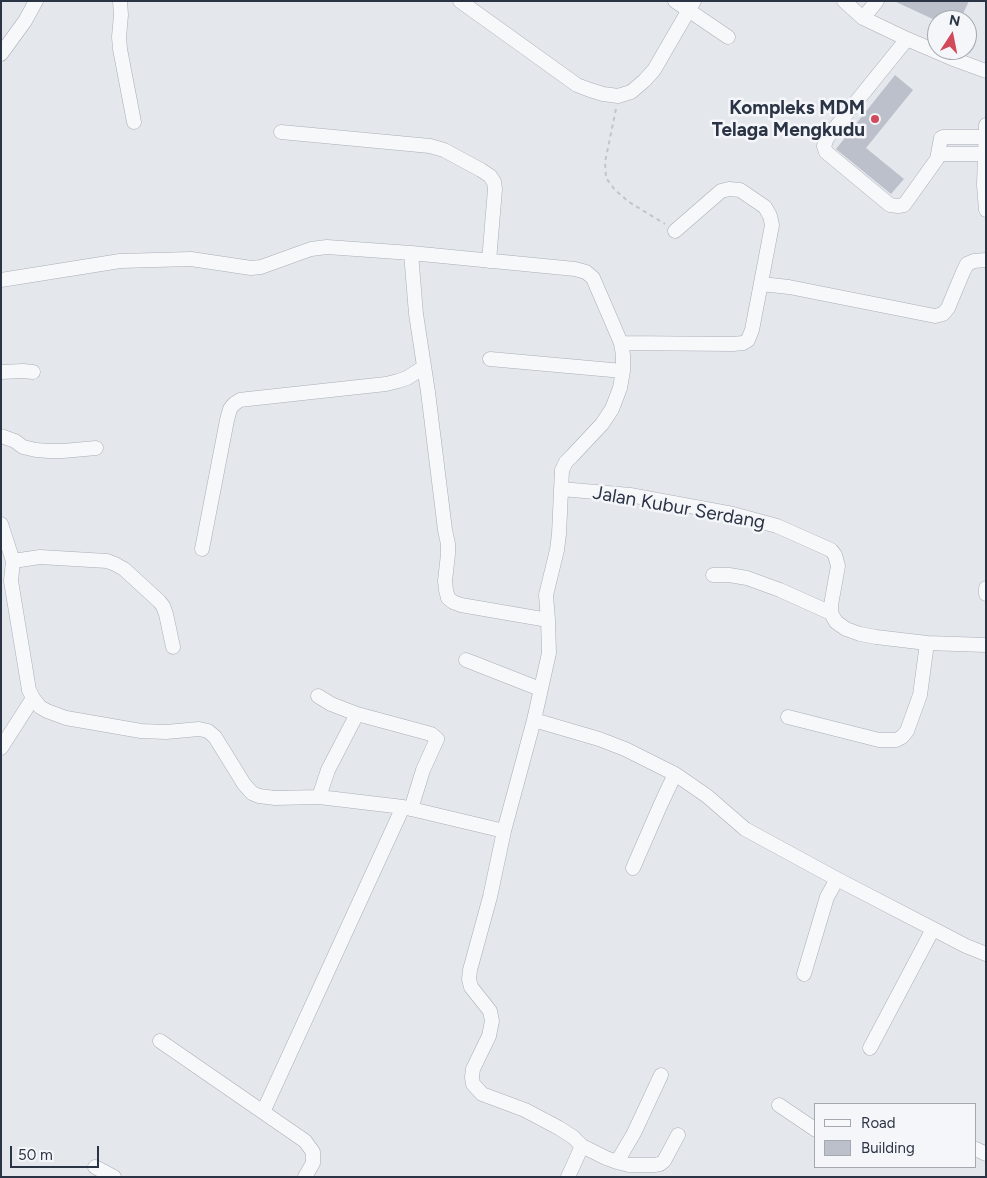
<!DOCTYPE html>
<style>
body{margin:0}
#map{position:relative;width:987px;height:1178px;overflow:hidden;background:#e4e7ec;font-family:Figtree,sans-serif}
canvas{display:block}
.frame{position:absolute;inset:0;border:2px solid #2b3445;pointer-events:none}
.legend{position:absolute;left:814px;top:1103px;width:162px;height:65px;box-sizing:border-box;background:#f4f6f9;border:1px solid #a4a8b1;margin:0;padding:6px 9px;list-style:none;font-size:15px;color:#2b3445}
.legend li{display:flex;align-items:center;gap:10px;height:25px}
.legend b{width:25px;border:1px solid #a4a8b1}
.north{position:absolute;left:927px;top:10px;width:50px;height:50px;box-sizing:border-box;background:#f4f6f9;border:1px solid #a4a8b1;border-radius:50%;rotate:11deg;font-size:14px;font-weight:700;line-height:20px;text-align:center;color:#2b3445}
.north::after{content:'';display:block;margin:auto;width:18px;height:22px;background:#d1495b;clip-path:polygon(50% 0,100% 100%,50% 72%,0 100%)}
.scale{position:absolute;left:10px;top:1146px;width:89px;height:22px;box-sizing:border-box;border:2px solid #2b3445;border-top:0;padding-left:6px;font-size:15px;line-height:18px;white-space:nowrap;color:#2b3445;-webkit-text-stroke:4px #f4f6f9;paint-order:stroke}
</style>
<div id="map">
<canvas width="987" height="1178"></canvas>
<div class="frame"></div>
<ul class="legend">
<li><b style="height:6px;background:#f7f8fa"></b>Road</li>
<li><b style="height:14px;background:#bbc0ca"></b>Building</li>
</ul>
<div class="north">N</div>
<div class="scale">50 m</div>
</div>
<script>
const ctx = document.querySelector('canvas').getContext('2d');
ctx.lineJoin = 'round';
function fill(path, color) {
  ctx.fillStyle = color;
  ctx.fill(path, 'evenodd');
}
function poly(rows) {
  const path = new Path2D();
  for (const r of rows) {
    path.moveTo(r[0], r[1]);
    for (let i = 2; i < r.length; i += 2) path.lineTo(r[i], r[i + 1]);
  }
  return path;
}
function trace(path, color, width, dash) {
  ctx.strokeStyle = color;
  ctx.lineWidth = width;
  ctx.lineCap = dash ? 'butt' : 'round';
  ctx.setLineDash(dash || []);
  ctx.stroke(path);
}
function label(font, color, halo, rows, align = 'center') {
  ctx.font = font + ' Figtree,sans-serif';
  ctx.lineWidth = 5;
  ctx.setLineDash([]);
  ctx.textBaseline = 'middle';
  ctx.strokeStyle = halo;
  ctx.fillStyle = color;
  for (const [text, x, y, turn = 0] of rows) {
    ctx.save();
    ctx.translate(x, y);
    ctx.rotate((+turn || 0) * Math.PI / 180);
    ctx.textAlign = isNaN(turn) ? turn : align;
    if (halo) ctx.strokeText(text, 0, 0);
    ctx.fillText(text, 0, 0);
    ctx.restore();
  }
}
fill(poly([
 [894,1,969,1,960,20,935,20],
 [895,75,913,90,866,148,904,179,891,194,836,149]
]), '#bbc0ca');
const minor = poly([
 [120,1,121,15,119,37,120,49,134,122],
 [460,1,577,85,590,90,603,94,618,96,631,92,644,81,654,70,694,1],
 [675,1,728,37],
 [844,1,863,18,907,39,956,60,986,71],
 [863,18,877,1],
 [907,39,827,138,824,146,826,152,890,205,898,206,904,205,937,159,941,138,943,137,986,137],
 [1,54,25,21,36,1],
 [986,125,984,185,986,210],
 [281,132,430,146,444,150,481,170,490,176,494,182,495,189,489,261],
 [939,154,985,154],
 [411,253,416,314,428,392,445,530,448,544,448,554,445,581,446,590,448,598,453,602,461,605,548,620],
 [1,280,120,261,191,259,251,268,261,267,311,249,327,247,411,253,575,269,586,272,593,278,621,343,623,355,623,371,620,388,612,409,602,424,572,456,566,462,562,470,559,534,557,550,546,595,548,620,549,653,534,720,504,831,490,897,470,970,469,979,471,987,490,1011,492,1021,489,1036,473,1069,472,1077,473,1084,482,1094,525,1110,559,1128,573,1137,582,1146,568,1177],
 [761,284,789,287,935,316,943,314,948,308,963,272,967,264,974,261,986,260],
 [621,343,733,344,743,343,748,340,752,330,772,225,770,216,765,207,740,190,729,189,721,191,675,231],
 [490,359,623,371],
 [1,372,23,371,33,372],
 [1,436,15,441,23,447,36,450,49,451,63,451,96,448],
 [561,489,630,495,733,514,777,526,831,550,835,555,838,566,831,605,831,613,836,622,846,629,860,634,876,637,927,643,986,645],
 [1,524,13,561,11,581,29,690,33,698,40,707,47,711,66,718,141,731,166,732,199,729,208,731,215,737,244,784,252,793,259,796,275,798,319,797,403,807,504,831],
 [202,549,227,420,230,409,234,404,240,400,248,399,386,384,398,381,407,378,424,367],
 [13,561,40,557,107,561,115,564,124,569,159,601,163,606,166,614,173,647],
 [713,575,729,575,747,578,780,590,831,613],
 [986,588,986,594],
 [466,660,540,689],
 [318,696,331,704,357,714,431,734,437,739,423,770,411,809],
 [788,717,879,740,896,740,902,737,907,731,920,695,927,643],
 [534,720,599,739,625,749,675,774,707,796,745,829,837,879,966,946,986,954],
 [1,748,33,698],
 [319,797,328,770,357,714],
 [633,868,660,806,675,774],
 [804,974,827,897,837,879],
 [160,1041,305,1141,313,1152,313,1163,305,1177],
 [870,1048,933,929],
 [779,1105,816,1130],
 [263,1112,403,807],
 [582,1146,606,1158,617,1162,629,1165,654,1165,660,1164,664,1161,678,1135],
 [976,1149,986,1154],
 [617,1162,634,1133,661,1075],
 [95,1167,114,1177]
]);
trace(minor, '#a9aeb7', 15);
trace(poly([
 [616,109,605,162,606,178,615,190,629,202,665,224]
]), '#c2c5cb', 2, [4, 4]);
trace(minor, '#f7f8fa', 14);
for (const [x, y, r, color] of [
 [875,119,5,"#d1495b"]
]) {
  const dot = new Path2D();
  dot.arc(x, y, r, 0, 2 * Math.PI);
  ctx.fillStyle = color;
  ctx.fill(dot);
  trace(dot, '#f4f6f9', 2);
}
label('bold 19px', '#2b3445', '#f4f6f9', [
 ["Kompleks MDM",865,108],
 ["Telaga Mengkudu",865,130]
], 'right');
label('19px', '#2b3445', '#f4f6f9', [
 ["Jalan Kubur Serdang",679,508,10]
]);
</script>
